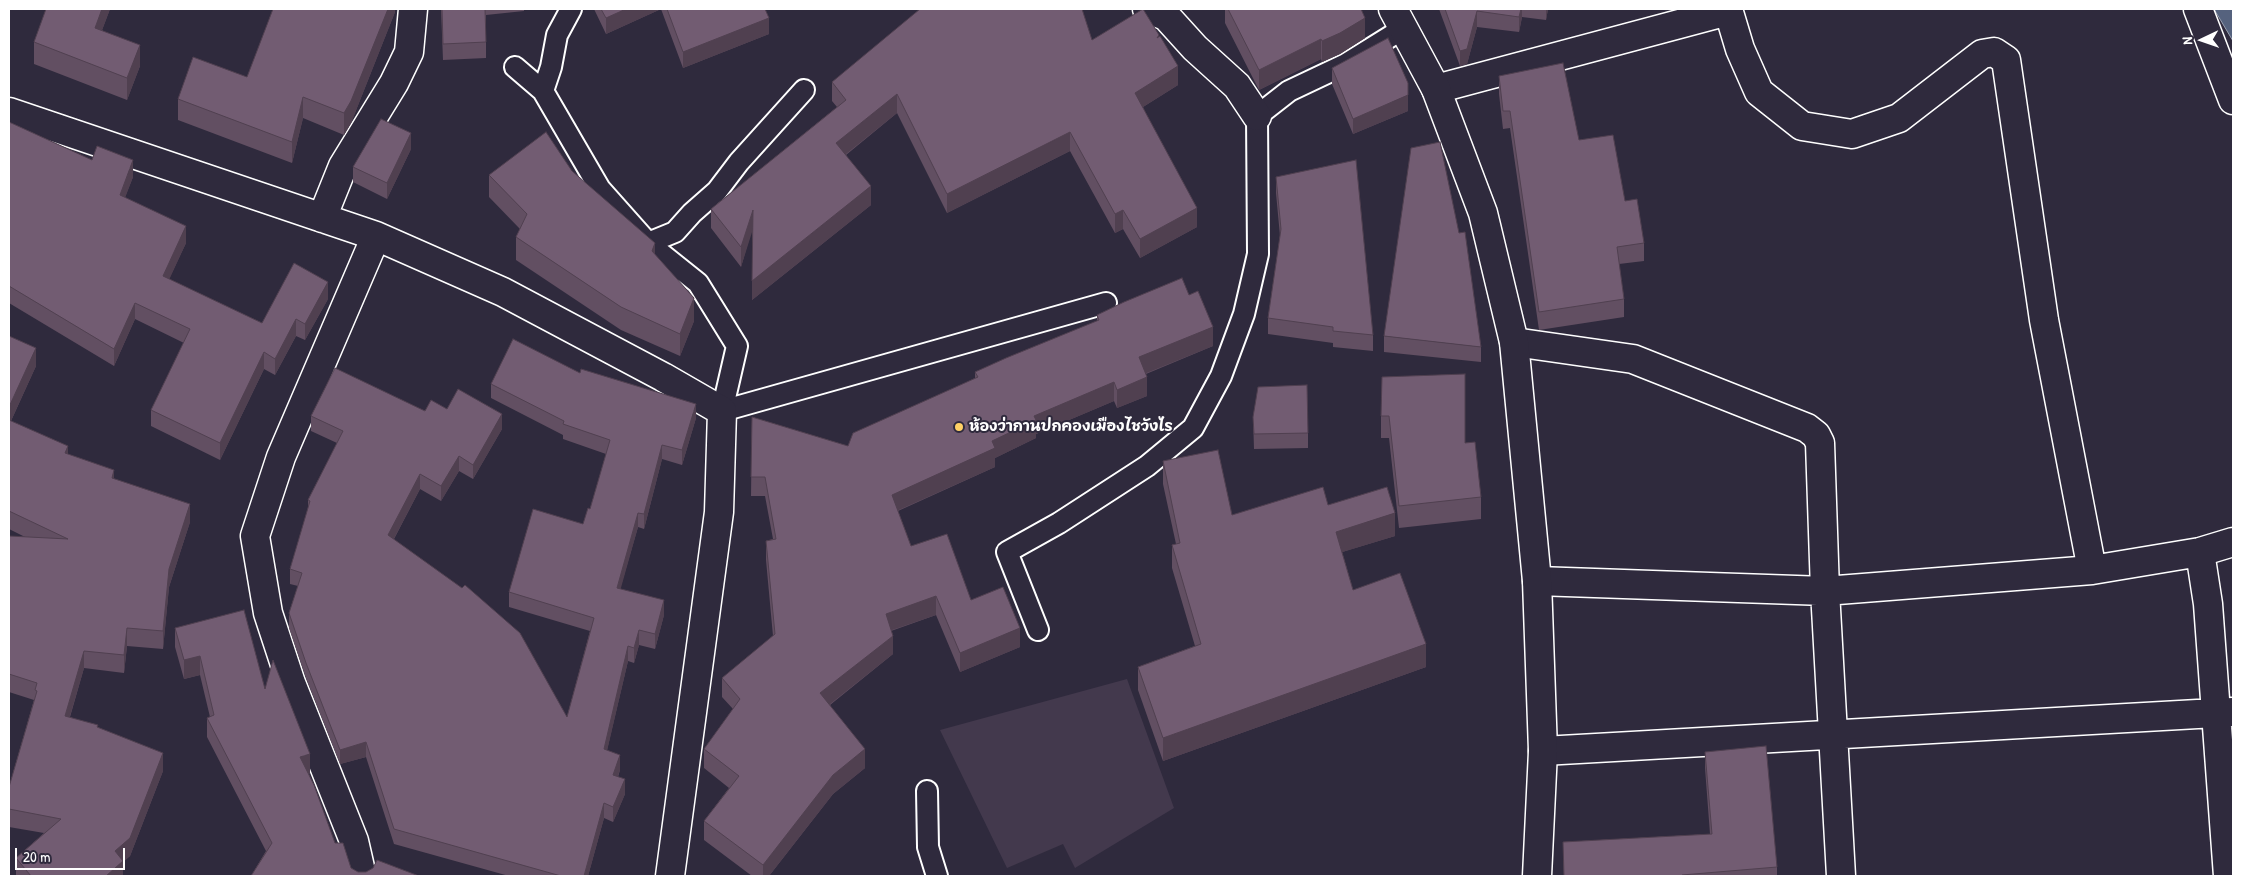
<!DOCTYPE html>
<meta charset="utf-8">
<style>
body{margin:0}
#map{position:relative;width:2242px;height:885px;overflow:hidden;background:#2f2a3d;font-family:"Patrick Hand",sans-serif}
canvas{display:block}
.frame{position:absolute;inset:0;border:10px solid #fff;pointer-events:none}
.north{position:absolute;left:2177px;top:15px;width:50px;height:50px;-webkit-text-stroke:4px #2f2a3d;paint-order:stroke;rotate:267deg;font-size:14px;font-weight:700;line-height:20px;text-align:center;color:#fff}
.north::after{content:'';display:block;margin:auto;width:18px;height:22px;background:#fff;clip-path:polygon(50% 0,100% 100%,50% 72%,0 100%)}
.scale{position:absolute;left:15px;top:848px;width:110px;height:22px;box-sizing:border-box;border:2px solid #fff;border-top:0;padding-left:6px;font-size:15px;line-height:18px;white-space:nowrap;color:#fff;-webkit-text-stroke:4px #2f2a3d;paint-order:stroke}
</style>
<div id="map">
<canvas width="2242" height="885"></canvas>
<div class="frame"></div>
<div class="north">N</div>
<div class="scale">20 m</div>
</div>
<script>
const ctx = document.querySelector('canvas').getContext('2d');
ctx.lineJoin = 'round';
function fill(path, color) {
  ctx.fillStyle = color;
  ctx.fill(path, 'evenodd');
}
function poly(rows) {
  const path = new Path2D();
  for (const r of rows) {
    path.moveTo(r[0], r[1]);
    for (let i = 2; i < r.length; i += 2) path.lineTo(r[i], r[i + 1]);
  }
  return path;
}
function trace(path, color, width, dash) {
  ctx.strokeStyle = color;
  ctx.lineWidth = width;
  ctx.lineCap = dash ? 'butt' : 'round';
  ctx.setLineDash(dash || []);
  ctx.stroke(path);
}
function label(font, color, halo, rows, align = 'center') {
  ctx.font = font + ' "Patrick Hand","Playpen Sans Thai",sans-serif';
  ctx.lineWidth = 4;
  ctx.setLineDash([]);
  ctx.textBaseline = 'middle';
  ctx.strokeStyle = halo;
  ctx.fillStyle = color;
  for (const [text, x, y, turn = 0] of rows) {
    ctx.save();
    ctx.translate(x, y);
    ctx.rotate((+turn || 0) * Math.PI / 180);
    ctx.textAlign = isNaN(turn) ? turn : align;
    if (halo) ctx.strokeText(text, 0, 0);
    ctx.fillText(text, 0, 0);
    ctx.restore();
  }
}
fill(poly([
 [1127,679,1174,808,1075,868,1063,844,1007,868,940,730]
]), '#43394d');
const water = poly([
 [2214,9,2233,9,2233,41,2214,9]
]);
fill(water, '#55627e');
trace(water, '#99a1b2', 1);
const service = poly([
 [515,67,543,91,600,189,648,243,698,283,737,346,722,411,1106,303],
 [543,91,551,67,557,35,571,9],
 [648,243,675,232,692,213,717,191,739,162,804,90],
 [1038,630,1007,552,1059,523,1147,466,1193,428,1221,376,1244,314,1258,254,1257,116,1289,91,1346,64,1404,28],
 [927,791,928,847,937,876]
]);
const minor = poly([
 [1147,9,1166,16,1195,48,1237,86,1257,116],
 [1728,9,1740,49,1759,92,1802,126,1852,134,1899,118,1982,54,1994,52,2006,60,2044,320,2092,570],
 [2198,9,2233,100],
 [1436,89,1728,11],
 [9,112,376,236,503,292,663,377,722,411,719,512,670,876],
 [322,218,343,166,394,83,409,52,413,9],
 [1514,342,1633,359,1807,428,1816,435,1820,443,1825,591,1841,876],
 [2200,552,2208,604,2228,876],
 [1537,581,1825,591,2092,570,2200,552,2233,542],
 [1543,751,2233,712],
 [362,876,354,841,291,683,268,613,255,536,281,457,376,236]
]);
const tertiary = poly([
 [1393,9,1436,89,1483,213,1514,342,1537,581,1543,751,1537,876]
]);
trace(service, '#fff', 24);
trace(minor, '#fff', 31);
trace(tertiary, '#fff', 31);
trace(service, '#2f2a3d', 20);
trace(minor, '#2f2a3d', 28);
trace(tertiary, '#2f2a3d', 28);
fill(poly([
 [110,9,102,30,140,66,127,100,34,64,34,42],
 [395,9,395,12,351,123,344,135,303,118,292,163,178,120,178,99,247,77],
 [441,9,524,9,524,11,486,15,486,58,443,60],
 [594,9,661,9,606,34],
 [661,9,765,9,769,34,683,68],
 [1225,9,1361,9,1365,38,1340,54,1322,62,1321,59,1259,90,1225,23],
 [1439,9,1548,9,1546,20,1522,17,1519,32,1477,27,1467,64,1460,66],
 [1159,37,1178,85,1143,107,1197,227,1140,258,1123,229,1115,233,1070,151,947,213,897,113,846,155,871,205,752,300,752,229,741,267,711,228,711,209,837,107,832,101,832,82,1092,40],
 [1332,68,1408,111,1353,134,1332,84],
 [1499,76,1579,140,1625,201,1644,243,1644,261,1619,264,1624,299,1624,317,1539,330,1510,128,1503,129,1499,94],
 [9,122,92,160,133,177,125,197,186,243,169,279,262,323,328,299,305,340,296,336,275,375,264,369,220,460,151,426,151,410,184,343,135,319,114,366,9,303],
 [411,149,387,199,353,182,353,167],
 [572,171,655,255,694,321,680,356,621,330,516,260,516,237,520,229,489,197,489,175],
 [1276,177,1373,335,1373,351,1333,347,1333,343,1268,334,1268,318,1280,236,1276,193],
 [1189,295,1213,346,1146,374,1147,396,1117,408,1114,401,1036,434,1036,438,995,458,995,467,898,511,911,546,1020,647,960,672,936,615,891,631,893,654,830,705,865,768,833,794,769,876,752,876,704,840,704,821,729,788,704,768,704,749,733,709,722,697,722,678,773,636,766,560,766,541,773,539,765,496,751,496,752,417,848,446,975,378,975,372,1097,321,1097,315],
 [9,336,36,366,11,421,68,454,190,522,169,587,163,649,127,646,124,673,84,668,70,717,98,727,163,771,130,856,123,862,123,876,16,876,16,858,44,833,9,827,9,787,34,700,9,692,9,536,25,537,9,529],
 [1384,336,1481,347,1481,362,1384,352],
 [580,373,696,418,682,465,662,459,644,529,638,527,620,589,664,615,655,649,639,645,634,663,628,661,607,750,620,770,618,777,625,794,613,822,604,818,588,876,509,876,394,844,366,757,340,764,306,678,289,628,289,613,298,586,290,584,290,569,308,510,308,500,337,443,311,431,311,416,447,409,502,429,473,479,459,471,441,501,420,489,394,539,567,717,590,631,509,607,509,592,583,524,590,509,606,454,563,439,563,435,491,398,491,384],
 [1465,374,1465,443,1481,497,1481,519,1399,528,1389,438,1381,438,1381,416],
 [1253,417,1308,433,1308,448,1254,449],
 [1163,461,1232,515,1328,505,1395,536,1342,552,1353,590,1426,667,1163,761,1138,690,1138,667,1195,646,1172,568,1172,545,1176,544,1163,484],
 [175,628,265,689,310,773,309,774,335,843,351,868,358,872,251,876,266,851,207,737,207,718,210,717,200,675,184,679,175,647],
 [1705,752,1777,867,1777,876,1564,876,1563,842,1710,834,1705,768]
]), '#624f62');
fill(poly([
 [102,9,110,9,95,49,95,28],
 [388,9,395,9,395,12,351,123,344,135,344,113],
 [626,9,661,9,606,34,606,18],
 [1521,9,1522,9,1522,17,1519,32,1519,17],
 [1546,9,1548,9,1546,20],
 [1477,11,1477,27,1467,64,1460,66,1460,51],
 [769,18,769,34,683,68,683,52],
 [1365,18,1365,38,1340,54,1322,62,1322,41],
 [1321,39,1321,59,1259,90,1259,70],
 [140,45,140,66,127,100,127,78],
 [1178,66,1178,85,1135,112,1135,93],
 [897,94,897,113,836,162,836,143],
 [1408,95,1408,111,1353,134,1353,119],
 [303,97,303,118,292,163,292,142],
 [1070,132,1070,151,947,213,947,194],
 [411,133,411,149,387,199,387,183],
 [133,160,133,177,120,211,120,195],
 [871,186,871,205,752,300,752,281],
 [1197,208,1197,227,1140,258,1140,239],
 [753,210,753,229,741,267,741,247],
 [1123,210,1123,229,1115,233,1115,214],
 [186,226,186,243,163,293,163,276],
 [655,243,655,265,652,251],
 [328,282,328,299,305,340,305,324],
 [694,298,694,321,680,356,680,334],
 [135,303,135,319,114,366,114,349],
 [296,319,296,336,275,375,275,359],
 [1213,327,1213,346,1139,376,1139,357],
 [36,348,36,366,9,425,9,407],
 [264,352,264,369,220,460,220,443],
 [1147,377,1147,396,1117,408,1117,390],
 [1114,382,1114,401,1036,434,1036,438,995,458,995,467,892,513,892,495,992,441,1034,416],
 [696,404,696,418,682,465,682,450],
 [502,414,502,429,473,479,473,465],
 [662,445,662,459,644,529,644,514],
 [68,446,68,463,65,453],
 [459,456,459,471,441,501,441,486],
 [114,470,114,488,112,478],
 [420,474,420,489,388,550,388,535],
 [190,504,190,522,169,587,163,649,163,631,169,569],
 [638,513,638,527,617,602,617,588],
 [1395,513,1395,536,1336,554,1336,532],
 [936,596,936,615,886,632,886,614],
 [664,600,664,615,655,649,655,634],
 [127,628,127,646,124,673,124,655],
 [1020,628,1020,647,960,672,960,653],
 [639,630,639,645,634,663,634,648],
 [893,636,893,654,820,712,820,693],
 [1426,644,1426,667,1163,761,1163,738],
 [628,646,628,661,604,764,604,749],
 [84,651,84,668,65,733,65,716],
 [200,656,200,675,184,679,184,660],
 [366,742,366,757,340,764,340,750],
 [865,749,865,768,833,794,769,876,763,876,763,865,833,775],
 [163,753,163,771,130,856,123,862,123,876,106,876,115,851],
 [310,754,310,773,300,776,300,757],
 [620,755,620,770,613,789,613,775],
 [625,779,625,794,613,822,613,807],
 [604,803,604,818,588,876,584,876]
]), '#504050');
const building = poly([
 [46,9,102,9,95,28,140,45,127,78,34,42,46,9],
 [273,9,388,9,351,101,344,113,303,97,292,142,178,99,193,57,247,77,273,9],
 [442,9,485,9,486,42,443,44,442,9],
 [601,9,626,9,606,18,601,9],
 [667,9,765,9,769,18,683,52,667,9],
 [920,9,1082,9,1092,40,1143,9,1159,35,1157,38,1160,36,1178,66,1135,93,1197,208,1140,239,1123,210,1115,214,1070,132,947,194,897,94,836,143,871,186,752,281,753,210,741,247,711,209,846,100,832,82,920,9],
 [1228,9,1361,9,1365,18,1340,33,1322,41,1321,39,1259,70,1228,9],
 [1445,9,1521,9,1519,17,1477,11,1467,49,1460,51,1445,9],
 [1388,38,1408,83,1408,95,1353,119,1332,68,1388,38],
 [1563,63,1579,140,1613,135,1625,201,1637,199,1644,243,1617,247,1624,299,1539,312,1510,111,1503,111,1499,76,1563,63],
 [381,119,411,133,387,183,353,167,381,119],
 [9,122,92,160,97,146,133,160,120,195,186,226,163,276,262,323,294,263,328,282,305,324,296,319,275,359,264,352,220,443,151,410,190,329,135,303,114,349,9,286,9,122],
 [546,132,572,171,655,243,652,251,694,298,680,334,621,307,516,237,527,214,489,175,546,132],
 [1440,142,1459,233,1465,232,1481,347,1384,336,1411,148,1440,142],
 [1356,160,1373,335,1333,331,1333,327,1268,318,1281,229,1276,177,1356,160],
 [1182,278,1189,295,1198,291,1213,327,1139,357,1147,377,1117,390,1114,382,1034,416,1036,420,992,441,995,448,892,495,911,546,947,534,971,600,1003,587,1020,628,960,653,936,596,886,614,893,636,820,693,865,749,833,775,763,865,704,821,739,776,704,749,740,699,722,678,775,634,766,541,776,539,765,477,751,477,752,417,848,446,853,433,978,377,975,372,1006,358,1099,320,1097,315,1124,302,1182,278],
 [9,336,36,348,9,407,9,336],
 [513,339,580,373,581,369,696,404,682,450,662,445,644,514,638,513,617,588,664,600,655,634,639,630,634,648,628,646,604,749,620,755,613,775,625,779,613,807,604,803,584,876,561,876,394,829,366,742,340,750,306,663,289,613,302,573,290,569,310,501,308,500,343,431,311,416,335,368,425,411,431,400,447,409,458,389,502,414,473,465,459,456,441,486,420,474,388,535,462,588,465,585,520,633,567,717,594,618,509,592,533,509,583,524,588,508,590,509,610,440,563,424,564,421,491,384,513,339],
 [1465,374,1465,443,1475,442,1481,497,1399,506,1389,416,1381,416,1382,377,1465,374],
 [1307,385,1308,433,1254,434,1253,417,1258,387,1307,385],
 [9,420,68,446,65,453,114,470,112,478,190,504,169,569,163,631,127,628,124,655,84,651,65,716,98,725,97,727,163,753,130,838,115,851,123,861,106,876,31,876,16,858,61,819,9,809,9,787,37,691,35,690,37,683,9,674,9,536,68,539,9,511,9,420],
 [1218,450,1232,515,1323,487,1328,505,1387,487,1395,513,1336,532,1353,590,1400,573,1426,644,1163,738,1138,667,1201,644,1172,545,1180,543,1163,461,1218,450],
 [244,610,265,689,273,660,310,754,300,757,314,785,335,843,343,843,351,868,358,872,366,872,373,868,377,860,419,876,251,876,272,843,207,718,214,715,200,656,184,660,175,628,244,610],
 [1766,746,1777,867,1682,875,1683,876,1564,876,1563,842,1712,834,1705,752,1766,746]
]);
fill(building, '#725c72');
trace(building, '#504050', 1);
for (const [x, y, r, color] of [
 [959,427,5,"#ffd166"]
]) {
  const dot = new Path2D();
  dot.arc(x, y, r, 0, 2 * Math.PI);
  ctx.fillStyle = color;
  ctx.fill(dot);
  trace(dot, '#2f2a3d', 2);
}
label('bold 15px', '#fff', '#2f2a3d', [
 ["ห้องว่ากานปกคองเมืองไชวังไร",969,427]
], 'left');
</script>
